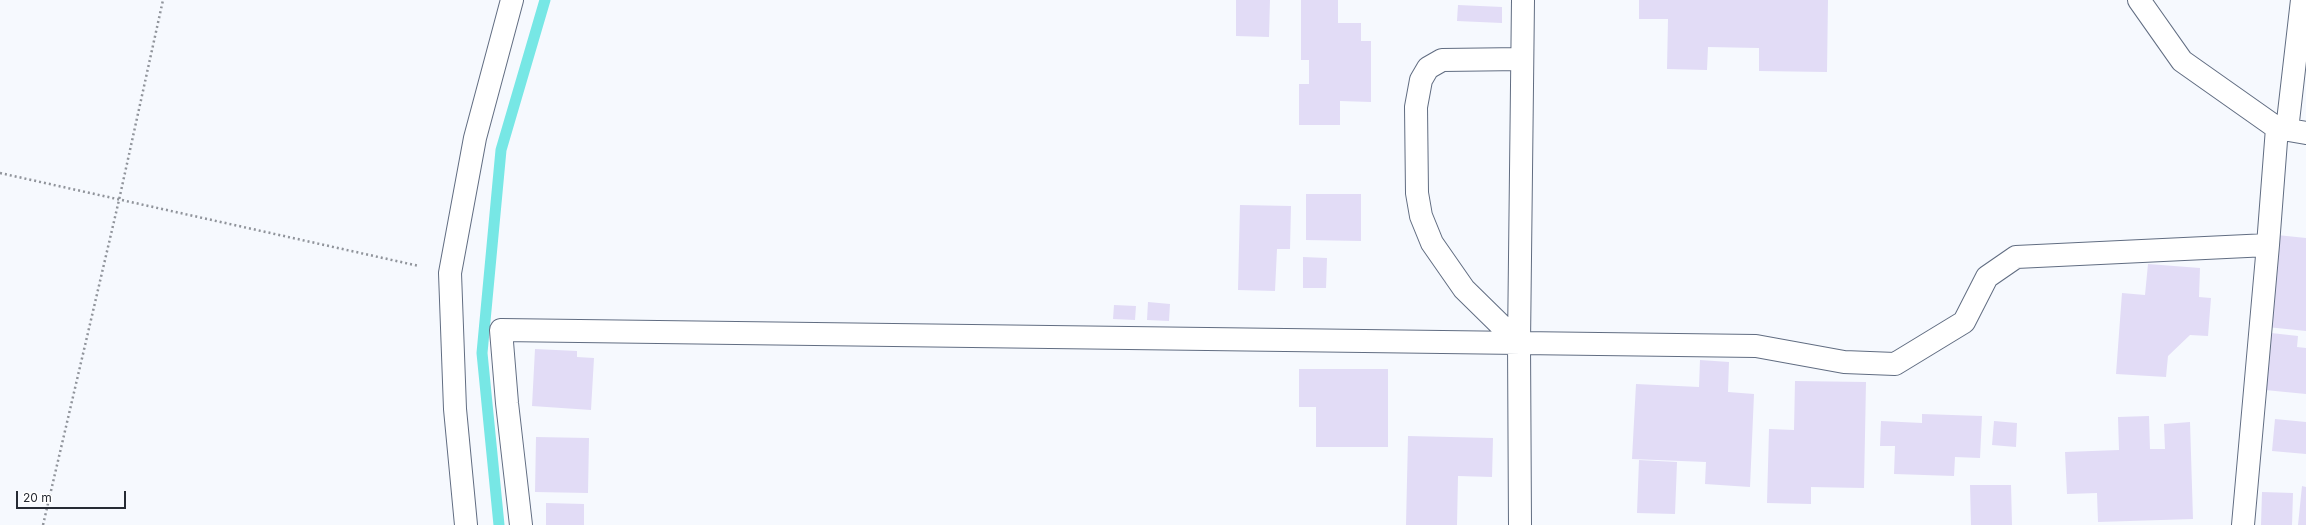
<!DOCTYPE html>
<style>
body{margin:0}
#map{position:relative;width:2306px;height:525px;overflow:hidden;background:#f6f9fe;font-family:Inter,sans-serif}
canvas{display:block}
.scale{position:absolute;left:16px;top:491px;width:110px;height:18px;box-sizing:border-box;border:2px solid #262b34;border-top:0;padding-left:5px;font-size:12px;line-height:14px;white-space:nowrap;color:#262b34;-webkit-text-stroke:3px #fff;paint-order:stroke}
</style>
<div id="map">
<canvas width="2306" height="525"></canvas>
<div class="scale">20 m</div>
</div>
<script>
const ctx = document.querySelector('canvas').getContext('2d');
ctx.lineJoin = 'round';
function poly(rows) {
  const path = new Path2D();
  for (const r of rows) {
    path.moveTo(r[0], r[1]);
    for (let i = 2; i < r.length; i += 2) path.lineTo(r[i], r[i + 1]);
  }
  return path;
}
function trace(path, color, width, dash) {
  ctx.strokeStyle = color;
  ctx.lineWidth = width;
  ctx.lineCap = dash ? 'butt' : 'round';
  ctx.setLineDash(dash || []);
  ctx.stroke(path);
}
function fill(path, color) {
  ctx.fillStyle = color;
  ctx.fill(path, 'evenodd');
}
trace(poly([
 [499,525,482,353,501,150,545,0]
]), '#77e7e5', 11);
fill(poly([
 [1236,0,1270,0,1269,37,1236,36],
 [1301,0,1338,0,1338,23,1361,23,1361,41,1371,41,1371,102,1340,101,1340,125,1299,125,1299,84,1309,84,1309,60,1301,60],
 [1639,0,1828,0,1827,72,1759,71,1759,48,1708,47,1707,70,1667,69,1668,19,1639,19],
 [1458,5,1502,7,1502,23,1457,21],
 [1306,194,1361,194,1361,241,1306,240],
 [1240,205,1291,206,1290,249,1277,249,1275,291,1238,290],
 [2277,235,2306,238,2306,331,2267,327],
 [1303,257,1327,258,1326,288,1303,288],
 [2148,264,2200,268,2199,297,2211,298,2208,336,2190,335,2168,356,2166,377,2116,374,2122,293,2145,295],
 [1148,302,1170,304,1169,321,1147,320],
 [1114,305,1136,306,1135,320,1113,319],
 [2271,333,2298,336,2297,347,2306,348,2306,394,2265,390],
 [535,349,577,351,577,357,594,358,591,410,532,406],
 [1700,360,1729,362,1728,392,1754,394,1750,487,1705,484,1706,462,1632,459,1636,384,1699,387],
 [1299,369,1388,369,1388,447,1316,447,1316,407,1299,407],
 [1795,381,1866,382,1864,488,1811,487,1811,504,1767,503,1769,429,1794,430],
 [1922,414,1982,416,1980,458,1955,457,1954,476,1894,474,1895,446,1880,446,1881,421,1922,423],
 [2149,416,2150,449,2165,449,2164,424,2190,422,2193,519,2098,522,2097,493,2067,494,2065,452,2119,450,2118,417],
 [2275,419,2306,422,2306,454,2272,451],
 [1994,421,2017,423,2016,447,1992,445],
 [1408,436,1493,438,1492,477,1458,476,1457,525,1406,525],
 [536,437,589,438,588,493,535,492],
 [1639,460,1677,462,1675,514,1637,513],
 [1970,485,2011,485,2012,525,1971,525],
 [2302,486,2306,487,2306,525,2298,525],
 [2262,492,2293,493,2292,525,2261,525],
 [546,503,584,504,584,525,546,525]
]), '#e2dcf6');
const street = poly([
 [2139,0,2182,61,2277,128],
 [2287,130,2302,0],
 [1519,343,1464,289,1432,243,1421,216,1417,193,1416,107,1421,80,1428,68,1442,60,1522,59],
 [466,525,455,409,450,273,475,138,512,0],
 [521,525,507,403,501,330,1756,346,1844,362,1895,364,1964,322,1987,277,2016,257,2268,245,2277,128,2306,133],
 [1520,525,1519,343,1523,0],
 [2243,525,2268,245]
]);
trace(street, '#616d82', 24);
trace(poly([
 [0,173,419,266],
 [43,525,119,200,163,0]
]), '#90949b', 2.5, [2, 3]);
trace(street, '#fff', 22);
</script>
